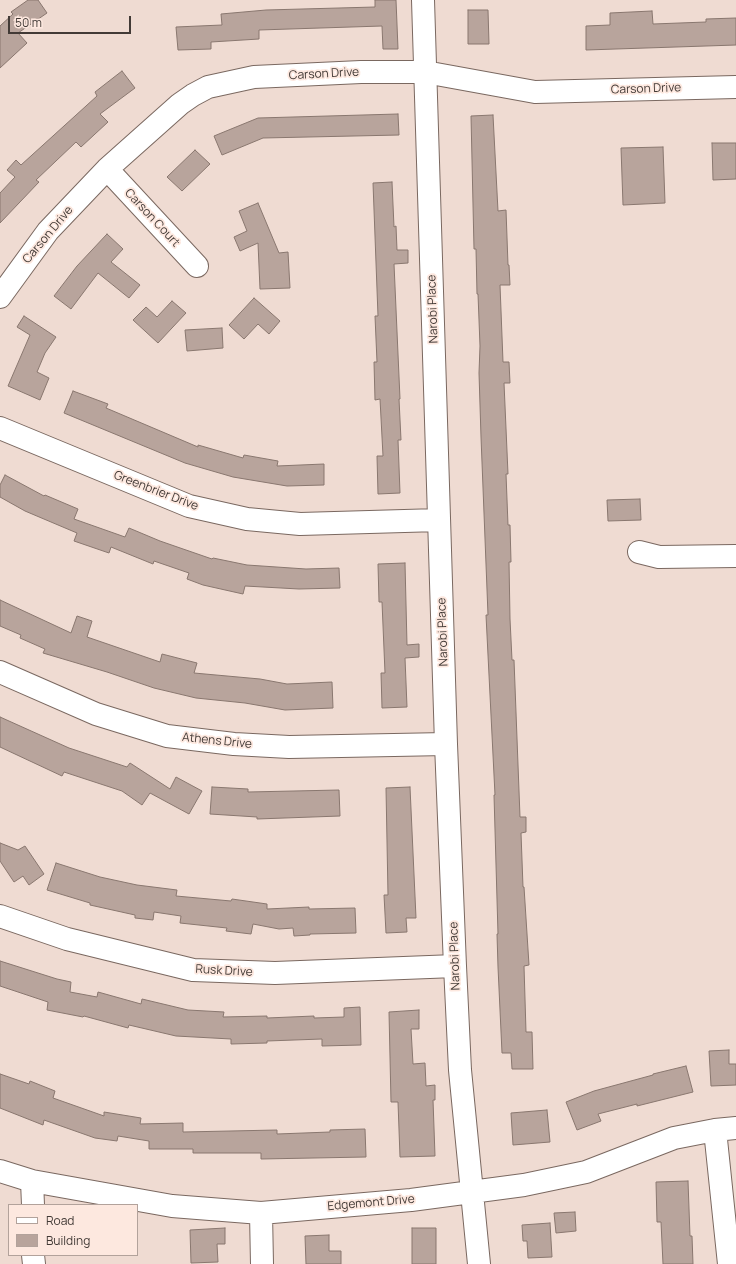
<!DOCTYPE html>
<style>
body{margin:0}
#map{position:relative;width:736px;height:1264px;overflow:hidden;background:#efdbd2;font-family:Manrope,sans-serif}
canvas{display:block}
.legend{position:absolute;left:8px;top:1204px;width:130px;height:52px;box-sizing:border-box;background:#fde8df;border:1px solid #b2a29b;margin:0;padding:5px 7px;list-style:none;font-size:12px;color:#423a36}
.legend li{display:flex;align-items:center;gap:8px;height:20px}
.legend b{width:20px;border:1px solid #b2a29b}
.scale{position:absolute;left:8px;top:16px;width:123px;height:18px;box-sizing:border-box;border:2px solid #423a36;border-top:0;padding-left:5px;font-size:12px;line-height:14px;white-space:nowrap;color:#423a36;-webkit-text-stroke:3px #fde8df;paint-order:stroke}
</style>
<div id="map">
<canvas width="736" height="1264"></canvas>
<ul class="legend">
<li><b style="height:5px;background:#fff"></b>Road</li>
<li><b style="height:11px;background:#b8a49c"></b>Building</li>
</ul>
<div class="scale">50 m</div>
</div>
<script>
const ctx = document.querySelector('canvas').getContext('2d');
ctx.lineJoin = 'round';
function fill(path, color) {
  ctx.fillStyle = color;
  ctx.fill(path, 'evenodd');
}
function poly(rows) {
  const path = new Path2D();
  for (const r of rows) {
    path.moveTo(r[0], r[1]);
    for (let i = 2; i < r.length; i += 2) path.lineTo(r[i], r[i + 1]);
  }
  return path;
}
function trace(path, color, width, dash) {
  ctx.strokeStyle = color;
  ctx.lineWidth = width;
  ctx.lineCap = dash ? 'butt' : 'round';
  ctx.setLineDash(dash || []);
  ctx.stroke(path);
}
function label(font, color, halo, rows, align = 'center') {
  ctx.font = font + ' Manrope,sans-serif';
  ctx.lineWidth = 3.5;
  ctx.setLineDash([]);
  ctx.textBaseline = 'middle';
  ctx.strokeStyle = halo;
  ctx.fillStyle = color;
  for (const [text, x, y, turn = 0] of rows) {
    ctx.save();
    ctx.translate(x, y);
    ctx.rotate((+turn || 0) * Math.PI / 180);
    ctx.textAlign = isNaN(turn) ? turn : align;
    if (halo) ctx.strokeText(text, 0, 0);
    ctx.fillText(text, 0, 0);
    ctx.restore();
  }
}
const building = poly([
 [28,0,38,0,47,13,18,33,27,43,0,68,0,26,13,14,11,12,28,0],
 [375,0,396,0,398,49,383,49,382,26,259,30,259,39,211,42,211,49,178,50,176,27,222,25,221,14,266,10,375,7,375,0],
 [468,10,488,10,489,44,468,44,468,10],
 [652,11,653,24,706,22,706,19,736,18,736,45,586,50,586,26,610,25,610,13,652,11],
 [122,71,135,88,100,114,108,122,81,147,76,142,36,180,39,182,0,223,0,193,15,177,7,170,16,160,21,165,97,96,95,92,122,71],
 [398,114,399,135,263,138,222,155,214,136,258,118,398,114],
 [493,115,498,211,506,210,508,265,509,265,510,285,500,285,503,362,509,362,510,383,504,383,508,474,506,474,508,525,510,525,511,562,509,562,510,619,512,660,514,660,520,817,526,817,526,832,521,833,523,887,524,887,529,965,524,966,526,1032,532,1032,533,1069,512,1069,511,1053,502,1053,498,967,497,934,498,934,494,795,495,795,486,615,488,615,481,437,479,373,480,346,478,294,477,294,476,249,474,249,471,116,493,115],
 [712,143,736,143,736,179,713,180,712,143],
 [663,147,665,203,623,205,621,148,663,147],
 [195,150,210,164,182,191,167,177,195,150],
 [392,182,394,227,396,226,397,250,408,250,408,263,394,264,400,399,399,399,401,440,398,440,400,493,378,494,377,456,383,456,380,399,375,400,374,362,377,362,375,316,378,316,373,183,392,182],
 [258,203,279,253,288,252,290,288,260,289,258,243,240,251,234,237,247,231,239,211,258,203],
 [107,234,123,249,111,262,140,285,129,298,98,273,71,309,54,296,77,266,107,234],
 [254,298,280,321,269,334,258,324,244,339,229,325,254,298],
 [172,301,186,313,158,343,133,320,146,307,157,317,172,301],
 [24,316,56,337,45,353,37,372,49,378,40,400,8,386,30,335,17,327,24,316],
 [222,328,223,348,187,351,185,330,222,328],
 [73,391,108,404,106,408,198,447,198,445,243,458,244,455,278,461,277,466,324,464,324,485,287,486,233,477,185,463,64,413,73,391],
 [5,475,44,496,45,495,78,509,74,519,125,537,129,528,160,541,212,559,213,558,247,565,306,569,339,568,340,588,299,589,245,586,243,594,203,585,187,579,189,573,154,561,153,564,111,547,109,553,74,541,77,533,25,511,0,497,0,485,5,475],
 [640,499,641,520,608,521,607,500,640,499],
 [405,563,407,645,419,644,419,657,405,658,407,707,382,708,381,673,385,673,382,602,379,602,378,564,405,563],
 [0,600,71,633,77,616,92,621,87,637,160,662,162,654,197,663,194,673,260,679,287,684,332,682,333,708,285,710,245,703,196,698,154,688,107,672,43,653,45,649,20,638,21,635,0,626,0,600],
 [0,717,69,748,127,767,130,763,170,789,176,777,202,791,189,814,150,793,142,805,122,791,64,772,62,776,0,747,0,717],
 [212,787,248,789,248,792,339,790,340,816,257,819,257,817,210,814,212,787],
 [410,787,416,918,406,918,407,932,386,933,384,895,388,895,386,788,410,787],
 [0,843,18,850,25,846,44,874,29,885,23,876,14,882,0,861,0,843],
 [56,863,100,877,137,885,177,890,176,896,231,901,232,899,267,904,267,909,309,907,309,909,355,908,356,933,310,934,310,935,294,936,293,928,279,929,253,924,251,934,226,931,227,928,180,923,181,916,154,912,153,920,135,918,135,915,90,905,90,903,47,890,56,863],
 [0,961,57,979,71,982,70,992,97,997,98,992,141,1004,142,999,188,1010,224,1012,223,1017,267,1016,267,1018,314,1016,314,1018,344,1017,344,1008,360,1007,361,1045,322,1046,322,1039,267,1041,267,1043,231,1044,231,1039,176,1036,129,1025,128,1028,84,1016,83,1017,47,1010,48,1002,0,986,0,961],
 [419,1010,419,1029,411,1029,413,1064,425,1063,426,1086,435,1085,435,1100,433,1100,435,1156,400,1157,398,1102,391,1102,389,1012,419,1010],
 [729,1050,729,1064,736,1064,736,1085,711,1086,709,1051,729,1050],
 [686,1066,693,1092,637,1106,637,1104,598,1114,601,1121,577,1130,566,1102,594,1091,653,1075,653,1074,686,1066],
 [0,1074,29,1084,30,1081,55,1091,53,1098,104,1116,104,1112,141,1118,140,1124,183,1123,183,1132,277,1130,277,1134,330,1132,330,1130,365,1129,366,1157,261,1159,261,1153,193,1153,193,1149,149,1149,149,1141,118,1136,117,1141,95,1138,44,1120,43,1125,0,1108,0,1074],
 [547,1110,550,1142,513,1145,511,1113,547,1110],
 [688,1181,690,1236,692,1236,693,1264,663,1264,661,1222,657,1222,656,1182,688,1181],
 [575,1212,576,1231,556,1233,554,1213,575,1212],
 [550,1223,552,1257,528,1258,527,1241,523,1241,522,1225,550,1223],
 [225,1228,225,1244,217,1244,218,1262,191,1263,190,1230,225,1228],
 [412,1228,436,1228,436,1264,412,1264,412,1228],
 [329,1235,329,1251,341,1251,341,1264,306,1264,305,1236,329,1235]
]);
fill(building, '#b8a49c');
trace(building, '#89776f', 1);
const minor = poly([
 [423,0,446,744,455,966,460,1070,479,1264],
 [107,169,197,266],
 [0,297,48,231,107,169,180,104,193,95,208,87,254,77,361,72,425,72,535,92,736,87],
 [0,428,189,506,247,519,300,524,439,520],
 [639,552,659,557,736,556],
 [0,672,96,714,167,736,234,744,289,747,446,744],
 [0,916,67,939,193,970,275,973,455,966],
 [715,1130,729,1264],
 [0,1171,32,1181,172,1206,261,1213,411,1200,524,1185,586,1172,674,1138,715,1130,736,1128],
 [32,1181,33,1205],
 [261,1213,262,1264],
 [33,1255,34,1264]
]);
trace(minor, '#7a6860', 24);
trace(minor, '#fff', 22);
label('12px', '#423a36', '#fde8df', [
 ["Carson Drive",324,74,-3],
 ["Carson Drive",646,89,-2],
 ["Carson Court",152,218,47],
 ["Carson Drive",48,235,-50],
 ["Narobi Place",433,309,-92],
 ["Greenbrier Drive",156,491,21],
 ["Narobi Place",443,632,-92],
 ["Athens Drive",217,741,6],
 ["Narobi Place",455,956,-92],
 ["Rusk Drive",224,971,3],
 ["Edgemont Drive",371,1203,-5]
]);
</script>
